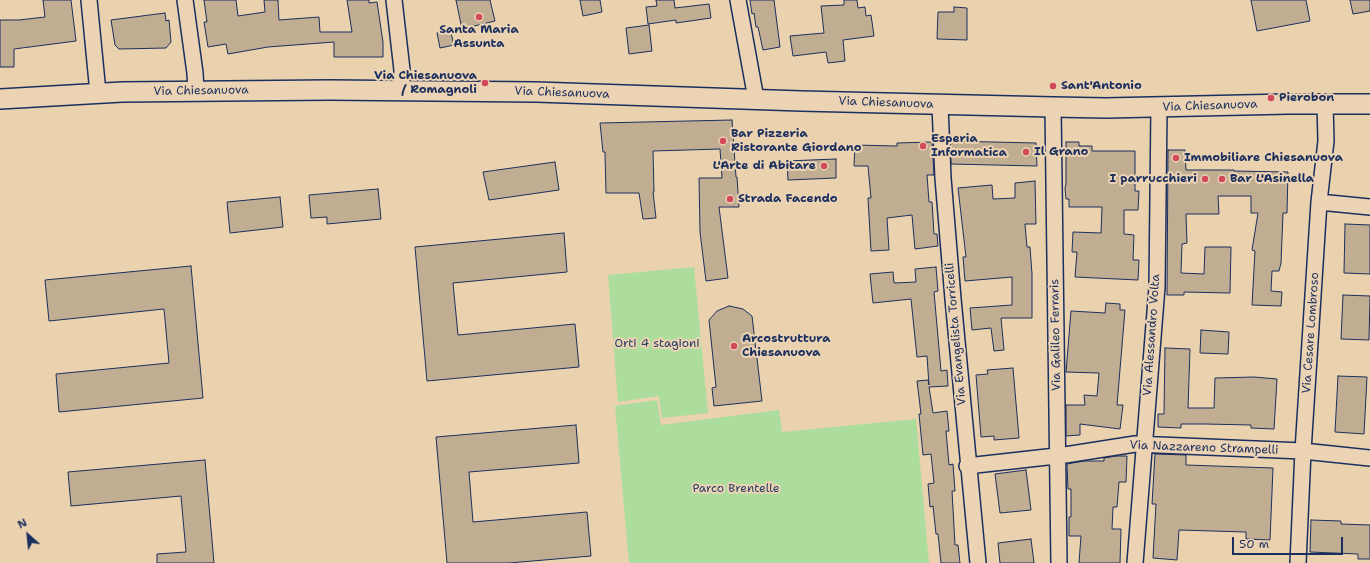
<!DOCTYPE html>
<style>
body{margin:0}
#map{position:relative;width:1370px;height:563px;overflow:hidden;background:#ebd2af;font-family:"Shantell Sans",sans-serif}
canvas{display:block}
.north{position:absolute;left:8px;top:515px;width:40px;height:40px;-webkit-text-stroke:3px #ebd3b3;paint-order:stroke;rotate:333deg;font-size:11px;font-weight:700;line-height:16px;text-align:center;color:#1b2f5e}
.north::after{content:'';display:block;margin:auto;width:14px;height:18px;background:#1b2f5e;clip-path:polygon(50% 0,100% 100%,50% 72%,0 100%)}
.scale{position:absolute;left:1232px;top:537px;width:111px;height:18px;box-sizing:border-box;border:2px solid #1b2f5e;border-top:0;padding-left:5px;font-size:12px;line-height:14px;white-space:nowrap;color:#1b2f5e;-webkit-text-stroke:3px #ebd3b3;paint-order:stroke}
</style>
<div id="map">
<canvas width="1370" height="563"></canvas>
<div class="north">N</div>
<div class="scale">50 m</div>
</div>
<script>
const ctx = document.querySelector('canvas').getContext('2d');
ctx.lineJoin = 'round';
function fill(path, color) {
  ctx.fillStyle = color;
  ctx.fill(path, 'evenodd');
}
function poly(rows) {
  const path = new Path2D();
  for (const r of rows) {
    path.moveTo(r[0], r[1]);
    for (let i = 2; i < r.length; i += 2) path.lineTo(r[i], r[i + 1]);
  }
  return path;
}
function trace(path, color, width, dash) {
  ctx.strokeStyle = color;
  ctx.lineWidth = width;
  ctx.lineCap = dash ? 'butt' : 'round';
  ctx.setLineDash(dash || []);
  ctx.stroke(path);
}
function label(font, color, halo, rows, align = 'center') {
  ctx.font = font + ' "Shantell Sans",sans-serif';
  ctx.lineWidth = 4;
  ctx.setLineDash([]);
  ctx.textBaseline = 'middle';
  ctx.strokeStyle = halo;
  ctx.fillStyle = color;
  for (const [text, x, y, turn = 0] of rows) {
    ctx.save();
    ctx.translate(x, y);
    ctx.rotate((+turn || 0) * Math.PI / 180);
    ctx.textAlign = isNaN(turn) ? turn : align;
    if (halo) ctx.strokeText(text, 0, 0);
    ctx.fillText(text, 0, 0);
    ctx.restore();
  }
}
fill(poly([
 [694,267,708,413,662,418,659,396,618,402,608,275],
 [657,400,661,425,779,410,782,432,916,419,929,563,629,563,615,406]
]), '#acdd9d');
const building = poly([
 [43,0,71,0,76,41,14,49,14,67,0,67,0,20,19,20,45,17,43,0],
 [204,0,236,0,238,16,265,12,264,0,278,0,279,20,319,17,320,32,352,32,347,0,369,0,369,3,377,2,383,42,383,57,334,57,334,42,268,47,228,54,226,44,208,47,204,22,207,22,204,0],
 [456,0,490,0,495,21,462,29,456,0],
 [580,0,600,0,602,12,583,16,580,0],
 [656,0,674,0,675,8,709,4,711,18,676,23,676,20,648,24,646,7,657,6,656,0],
 [750,0,774,0,780,47,763,50,758,27,756,27,754,13,752,14,750,0],
 [844,0,857,0,858,8,865,7,866,16,871,15,874,36,843,40,845,61,828,63,826,52,793,56,790,36,824,33,821,6,844,5,844,0],
 [1251,0,1306,0,1310,21,1257,31,1251,0],
 [1350,0,1370,0,1370,11,1353,14,1350,0],
 [954,7,967,8,967,40,937,39,938,12,954,12,954,7],
 [165,13,166,21,169,20,171,42,166,48,119,49,115,45,111,20,165,13],
 [649,25,652,51,629,54,626,28,649,25],
 [450,29,454,45,440,48,437,33,450,29],
 [732,120,736,177,737,177,739,207,719,207,728,278,706,281,700,232,699,178,722,178,720,149,653,151,654,192,653,192,656,218,643,219,639,193,606,193,605,152,603,152,600,123,732,120],
 [950,141,1036,143,1037,166,951,164,950,141],
 [932,142,934,175,927,175,929,202,932,202,934,234,937,234,938,246,915,249,912,215,887,218,889,250,871,251,868,198,871,198,868,166,854,166,855,145,897,146,897,143,932,142],
 [1066,142,1079,142,1079,146,1092,146,1092,151,1135,151,1135,191,1139,191,1138,210,1124,210,1124,234,1134,235,1133,260,1139,260,1138,280,1075,277,1077,252,1072,252,1073,232,1101,233,1102,207,1069,207,1069,199,1066,199,1065,188,1066,184,1066,142],
 [1168,150,1185,150,1186,170,1234,170,1234,171,1288,172,1287,213,1283,213,1281,263,1279,271,1272,271,1271,291,1282,292,1281,306,1252,305,1255,251,1252,250,1258,213,1251,213,1251,196,1218,196,1219,214,1186,214,1187,243,1182,244,1181,273,1204,274,1205,247,1231,247,1230,293,1184,292,1184,295,1167,295,1168,150],
 [836,159,836,178,788,180,787,161,836,159],
 [555,162,559,190,489,200,483,172,555,162],
 [1035,181,1036,224,1025,224,1027,247,1030,247,1032,274,1032,318,1001,318,1004,350,994,351,991,328,972,330,970,308,1012,305,1012,277,965,281,963,257,966,257,958,188,992,185,993,199,1015,198,1015,183,1035,181],
 [378,189,381,219,327,224,327,217,311,218,309,195,378,189],
 [280,197,283,227,230,233,227,202,280,197],
 [1345,224,1370,225,1370,274,1344,273,1345,224],
 [564,233,567,272,453,283,458,335,575,324,579,367,427,381,415,247,564,233],
 [191,266,203,398,59,412,56,374,169,363,164,309,49,321,45,280,191,266],
 [936,267,938,291,934,292,941,371,947,370,948,386,929,387,933,413,947,411,949,431,946,431,949,465,953,464,955,491,952,491,955,545,958,545,960,563,941,563,938,534,936,534,933,506,930,507,928,484,934,483,931,454,923,455,919,414,921,414,917,381,928,380,929,385,927,356,917,357,911,299,873,303,870,274,893,272,894,283,916,282,915,269,936,267],
 [1343,295,1370,296,1369,340,1341,339,1343,295],
 [1106,303,1120,304,1120,310,1125,310,1117,405,1123,405,1120,429,1080,424,1080,435,1066,436,1066,405,1085,405,1084,395,1097,396,1099,373,1066,372,1071,311,1105,313,1106,303],
 [729,306,743,309,752,316,762,401,714,406,712,388,716,387,709,320,717,311,729,306],
 [1201,330,1229,332,1228,354,1200,353,1201,330],
 [1165,348,1190,349,1188,408,1214,408,1215,378,1254,377,1277,379,1274,429,1251,428,1251,425,1205,424,1181,424,1181,428,1158,427,1158,414,1164,414,1165,348],
 [1013,368,1019,438,994,440,994,436,981,437,976,375,988,374,987,370,1013,368],
 [1338,376,1367,377,1364,434,1335,432,1338,376],
 [576,425,579,463,469,472,473,522,587,512,591,556,509,563,447,563,436,437,576,425],
 [1155,454,1186,455,1186,465,1273,468,1270,540,1246,539,1246,532,1179,530,1177,560,1153,558,1156,504,1152,504,1155,454],
 [1116,456,1127,456,1126,482,1119,482,1117,507,1113,507,1112,529,1121,529,1120,563,1079,563,1081,536,1069,536,1069,517,1071,517,1071,489,1068,489,1067,464,1084,461,1104,461,1104,458,1116,456],
 [205,460,214,563,157,563,157,554,186,552,181,496,71,506,68,472,205,460],
 [1026,470,1031,510,1000,513,995,474,1026,470],
 [1311,520,1341,521,1341,524,1370,525,1370,559,1358,559,1358,554,1310,552,1311,520],
 [1031,539,1034,563,1000,563,998,543,1031,539]
]);
fill(building, '#c1ad91');
trace(building, '#1b2f5e', 1);
const minor = poly([
 [89,0,98,93],
 [185,0,195,73,196,91],
 [394,0,402,70,401,92],
 [738,0,756,99],
 [940,105,943,178,953,299,978,563],
 [1053,107,1059,563],
 [1319,202,1370,207],
 [967,466,1065,455,1135,444,1303,451,1370,458],
 [1135,563,1157,287,1159,107],
 [1298,563,1303,451,1319,202,1326,141,1325,103]
]);
const major = poly([
 [0,99,122,92,329,90,536,92,801,101,1053,107,1106,108,1288,104,1370,104]
]);
trace(minor, '#1b2f5e', 18);
trace(major, '#1b2f5e', 22);
trace(minor, '#ebd3b3', 15);
trace(major, '#ebd3b3', 19);
for (const [x, y, r, color] of [
 [479,17,4,"#d1495b"],
 [485,83,4,"#d1495b"],
 [1053,86,4,"#d1495b"],
 [1271,98,4,"#d1495b"],
 [723,141,4,"#d1495b"],
 [923,146,4,"#d1495b"],
 [1026,152,4,"#d1495b"],
 [1176,158,4,"#d1495b"],
 [824,166,4,"#d1495b"],
 [1205,179,4,"#d1495b"],
 [1222,179,4,"#d1495b"],
 [730,199,4,"#d1495b"],
 [734,346,4,"#d1495b"]
]) {
  const dot = new Path2D();
  dot.arc(x, y, r, 0, 2 * Math.PI);
  ctx.fillStyle = color;
  ctx.fill(dot);
  trace(dot, '#ebd3b3', 1.5);
}
label('bold 12px', '#1b2f5e', '#ebd3b3', [
 ["Santa Maria",479,30,"center"],
 ["Assunta",479,44,"center"],
 ["Via Chiesanuova",477,76,"right"],
 ["/ Romagnoli",477,90,"right"],
 ["Sant'Antonio",1061,86],
 ["Pierobon",1279,98],
 ["Bar Pizzeria",731,134],
 ["Ristorante Giordano",731,148],
 ["Esperia",931,139],
 ["Informatica",931,153],
 ["Il Grano",1034,152],
 ["Immobiliare Chiesanuova",1184,158],
 ["L'Arte di Abitare",816,166,"right"],
 ["I parrucchieri",1197,179,"right"],
 ["Bar L'Asinella",1230,179],
 ["Strada Facendo",738,199],
 ["Arcostruttura",742,339],
 ["Chiesanuova",742,353]
], 'left');
label('12px', '#1b2f5e', '#ebd3b3', [
 ["Via Chiesanuova",201,91,-1],
 ["Via Chiesanuova",562,93,2],
 ["Via Chiesanuova",886,103,2],
 ["Via Chiesanuova",1210,106,-2],
 ["Via Cesare Lombroso",1311,333,-86],
 ["Via Evangelista Torricelli",956,334,-95],
 ["Via Galileo Ferraris",1056,335,-91],
 ["Via Alessandro Volta",1152,335,-86],
 ["Via Nazzareno Strampelli",1204,448,2]
]);
label('12px', '#2a4064', '#ebd3b3', [
 ["Orti 4 stagioni",657,344],
 ["Parco Brentelle",736,489]
]);
</script>
